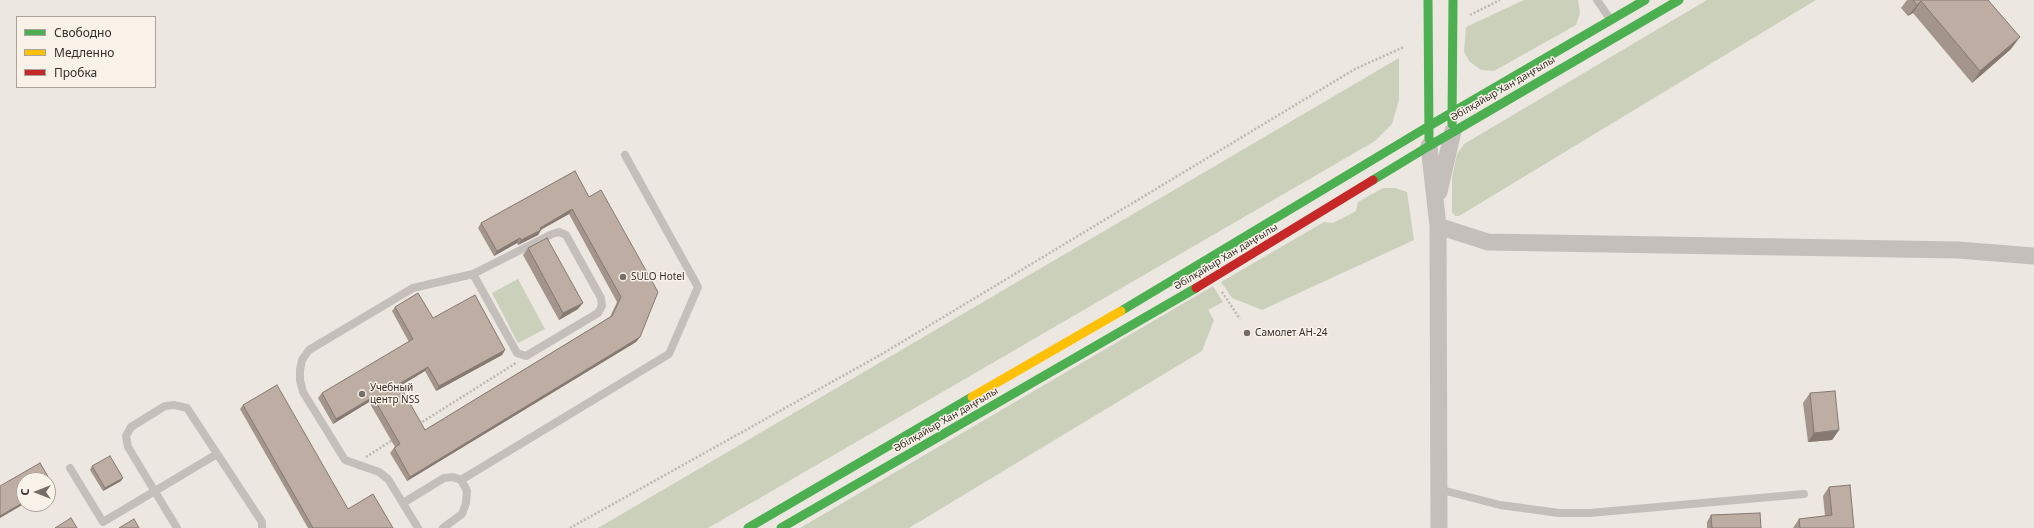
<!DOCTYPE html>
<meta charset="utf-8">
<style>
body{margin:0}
#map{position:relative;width:2034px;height:528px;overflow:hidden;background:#ece7e0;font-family:"Noto Sans",sans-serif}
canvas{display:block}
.legend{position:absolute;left:16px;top:16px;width:140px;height:72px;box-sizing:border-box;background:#f8f2e8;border:1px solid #aaa39b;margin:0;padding:5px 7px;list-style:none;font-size:12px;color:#352d28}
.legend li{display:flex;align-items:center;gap:8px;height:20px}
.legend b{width:20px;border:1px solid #aaa39b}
.north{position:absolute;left:16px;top:472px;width:40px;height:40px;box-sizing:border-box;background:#f8f2e8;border:1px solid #aaa39b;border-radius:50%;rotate:270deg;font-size:11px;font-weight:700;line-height:16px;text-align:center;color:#352d28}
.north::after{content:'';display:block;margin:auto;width:14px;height:18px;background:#756e68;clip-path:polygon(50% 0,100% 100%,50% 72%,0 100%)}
</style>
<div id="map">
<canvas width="2034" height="528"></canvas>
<ul class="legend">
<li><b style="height:5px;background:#4caf50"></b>Свободно</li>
<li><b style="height:5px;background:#ffc107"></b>Медленно</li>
<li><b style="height:5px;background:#c62828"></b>Пробка</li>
</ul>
<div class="north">С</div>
</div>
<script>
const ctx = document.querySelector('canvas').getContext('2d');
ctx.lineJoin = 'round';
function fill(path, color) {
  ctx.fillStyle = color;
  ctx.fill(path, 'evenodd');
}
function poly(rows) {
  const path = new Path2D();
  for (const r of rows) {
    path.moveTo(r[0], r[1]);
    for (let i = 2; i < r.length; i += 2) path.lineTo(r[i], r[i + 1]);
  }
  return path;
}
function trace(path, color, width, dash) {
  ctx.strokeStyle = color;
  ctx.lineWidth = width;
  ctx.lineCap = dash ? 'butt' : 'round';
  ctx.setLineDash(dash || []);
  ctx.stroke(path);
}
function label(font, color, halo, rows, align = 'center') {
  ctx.font = font + ' "Noto Sans",sans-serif';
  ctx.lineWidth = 3;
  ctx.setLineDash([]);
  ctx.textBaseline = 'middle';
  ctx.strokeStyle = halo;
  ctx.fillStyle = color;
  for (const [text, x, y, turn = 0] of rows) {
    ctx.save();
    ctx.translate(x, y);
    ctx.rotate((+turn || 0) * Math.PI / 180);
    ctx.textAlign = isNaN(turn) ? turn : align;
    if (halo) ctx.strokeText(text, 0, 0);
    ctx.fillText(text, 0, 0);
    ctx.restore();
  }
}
fill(poly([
 [1524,0,1578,0,1580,13,1576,25,1494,71,1481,70,1470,62,1464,52,1466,27],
 [1707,0,1816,0,1459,216,1455,216,1452,212,1452,178,1457,154,1464,144],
 [1399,58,1399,100,1392,124,1375,141,708,528,598,528],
 [1383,188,1395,188,1407,192,1414,240,1262,310,1232,298,1221,282,1324,222,1333,223,1356,211,1358,202],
 [518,279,545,329,518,343,492,293],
 [1213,286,1223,302,1208,310,1214,320,1202,351,909,528,800,528]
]), '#cbd0bb');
trace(poly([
 [1470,15,1500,0],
 [1222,292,1240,319],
 [419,424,516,363],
 [366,457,394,439],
 [570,528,882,354,1355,69,1404,47]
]), '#bdb8b2', 2.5, [2, 2]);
trace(poly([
 [1597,0,1610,19],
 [70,468,103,522,217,454],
 [1438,489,1500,505,1559,513,1590,513,1804,494],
 [403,503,444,478,453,477,461,480,669,354,698,287,625,155],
 [177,528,128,447,126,436,131,427,165,406,174,405,187,408,262,522,262,528],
 [418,528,388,479,379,472,345,460,303,392,300,380,300,370,302,360,309,350,413,288,473,274,552,234,559,232,566,235,601,298,602,306,598,313,526,356,517,353,473,274],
 [443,528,462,514,466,503,467,491,461,480]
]), '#c4bfba', 8);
trace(poly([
 [1429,146,1438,226,1439,528],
 [1439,192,1453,131],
 [1438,226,1488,242,1958,250,2034,256]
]), '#c4bfba', 17);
trace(poly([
 [1428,0,1429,139],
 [1452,124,1453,0],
 [1429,126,1645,0],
 [1429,146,1679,0],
 [1373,180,1429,146],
 [1121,311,1429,126],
 [748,528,972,397],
 [781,528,1196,288]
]), '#4caf50', 9);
trace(poly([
 [972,397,1121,311]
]), '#ffc107', 9);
trace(poly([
 [1196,288,1373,180]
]), '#c62828', 9);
fill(poly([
 [1907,0,1988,0,2011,49,1972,83,1913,13,1908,16,1901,8],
 [575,171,640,337,636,342,407,481,390,453,394,448,395,447,369,402,333,424,318,398,322,393,409,342,392,311,395,307,433,318,505,350,502,355,436,391,425,371,400,386,425,430,610,317,617,302,569,214,541,230,538,235,518,245,517,243,494,256,478,228,481,223],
 [528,248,578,309,559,320,523,255],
 [1810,393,1839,430,1832,440,1808,442,1803,403],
 [243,405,348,509,393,528,308,528,240,409],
 [92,466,121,481,103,491,90,470],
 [1829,487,1854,528,1793,528,1799,519,1825,516,1823,496],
 [1711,515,1761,528,1707,528,1707,522]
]), '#a3958c');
fill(poly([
 [1921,1,1913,13,1908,16,1917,5],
 [2020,37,2011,49,1972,83,1980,71],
 [572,209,569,214,536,232,540,228],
 [541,230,538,235,518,245,521,240],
 [520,238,517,243,494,256,497,251],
 [583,303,578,309,559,320,563,313],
 [640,337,636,342,407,481,410,477],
 [505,350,502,355,436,391,439,386],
 [428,367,425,371,395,389,399,384],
 [373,397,369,402,333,424,336,419],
 [1839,430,1832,440,1808,442,1814,433],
 [123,478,121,481,103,491,105,488],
 [53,485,48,490,48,488],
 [24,502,24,504,0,518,0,516]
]), '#857972');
const building = poly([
 [1913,0,1988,0,2020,37,1980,71,1921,1,1917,5,1913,0],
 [575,171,589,197,601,190,658,292,640,337,410,477,394,448,400,444,373,397,336,419,322,393,413,339,395,307,418,293,433,318,475,295,505,350,439,386,428,367,399,384,425,430,612,316,621,297,572,209,540,228,541,230,521,240,520,238,497,251,481,223,575,171],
 [547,238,583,303,563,313,528,248,547,238],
 [277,385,348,509,373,494,393,528,313,528,243,405,277,385],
 [1835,391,1839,430,1814,433,1810,393,1835,391],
 [110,456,123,478,105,488,92,466,110,456],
 [40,463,53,485,48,488,48,480,24,480,24,502,0,516,0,486,40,463],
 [1850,485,1854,528,1800,528,1799,519,1832,515,1829,487,1850,485],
 [1760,513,1761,528,1712,528,1711,515,1760,513],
 [71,518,77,528,55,528,71,518],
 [134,519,139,528,119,528,134,519]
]);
fill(building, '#beada3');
trace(building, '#857972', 1);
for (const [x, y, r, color] of [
 [623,277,4,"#756e68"],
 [1247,333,4,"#756e68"],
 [362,394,4,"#756e68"]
]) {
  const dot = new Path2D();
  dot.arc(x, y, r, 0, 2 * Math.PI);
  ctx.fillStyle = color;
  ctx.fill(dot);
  trace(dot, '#f8f2e8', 1.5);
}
label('10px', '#352d28', '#f8f2e8', [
 ["Әбілқайыр Хан даңғылы",1503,89,-30],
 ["Әбілқайыр Хан даңғылы",1226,257,-31],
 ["Әбілқайыр Хан даңғылы",946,420,-30]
]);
label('10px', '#352d28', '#f8f2e8', [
 ["SULO Hotel",631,277],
 ["Самолет АН-24",1255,333],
 ["Учебный",370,388],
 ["центр NSS",370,400]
], 'left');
</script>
